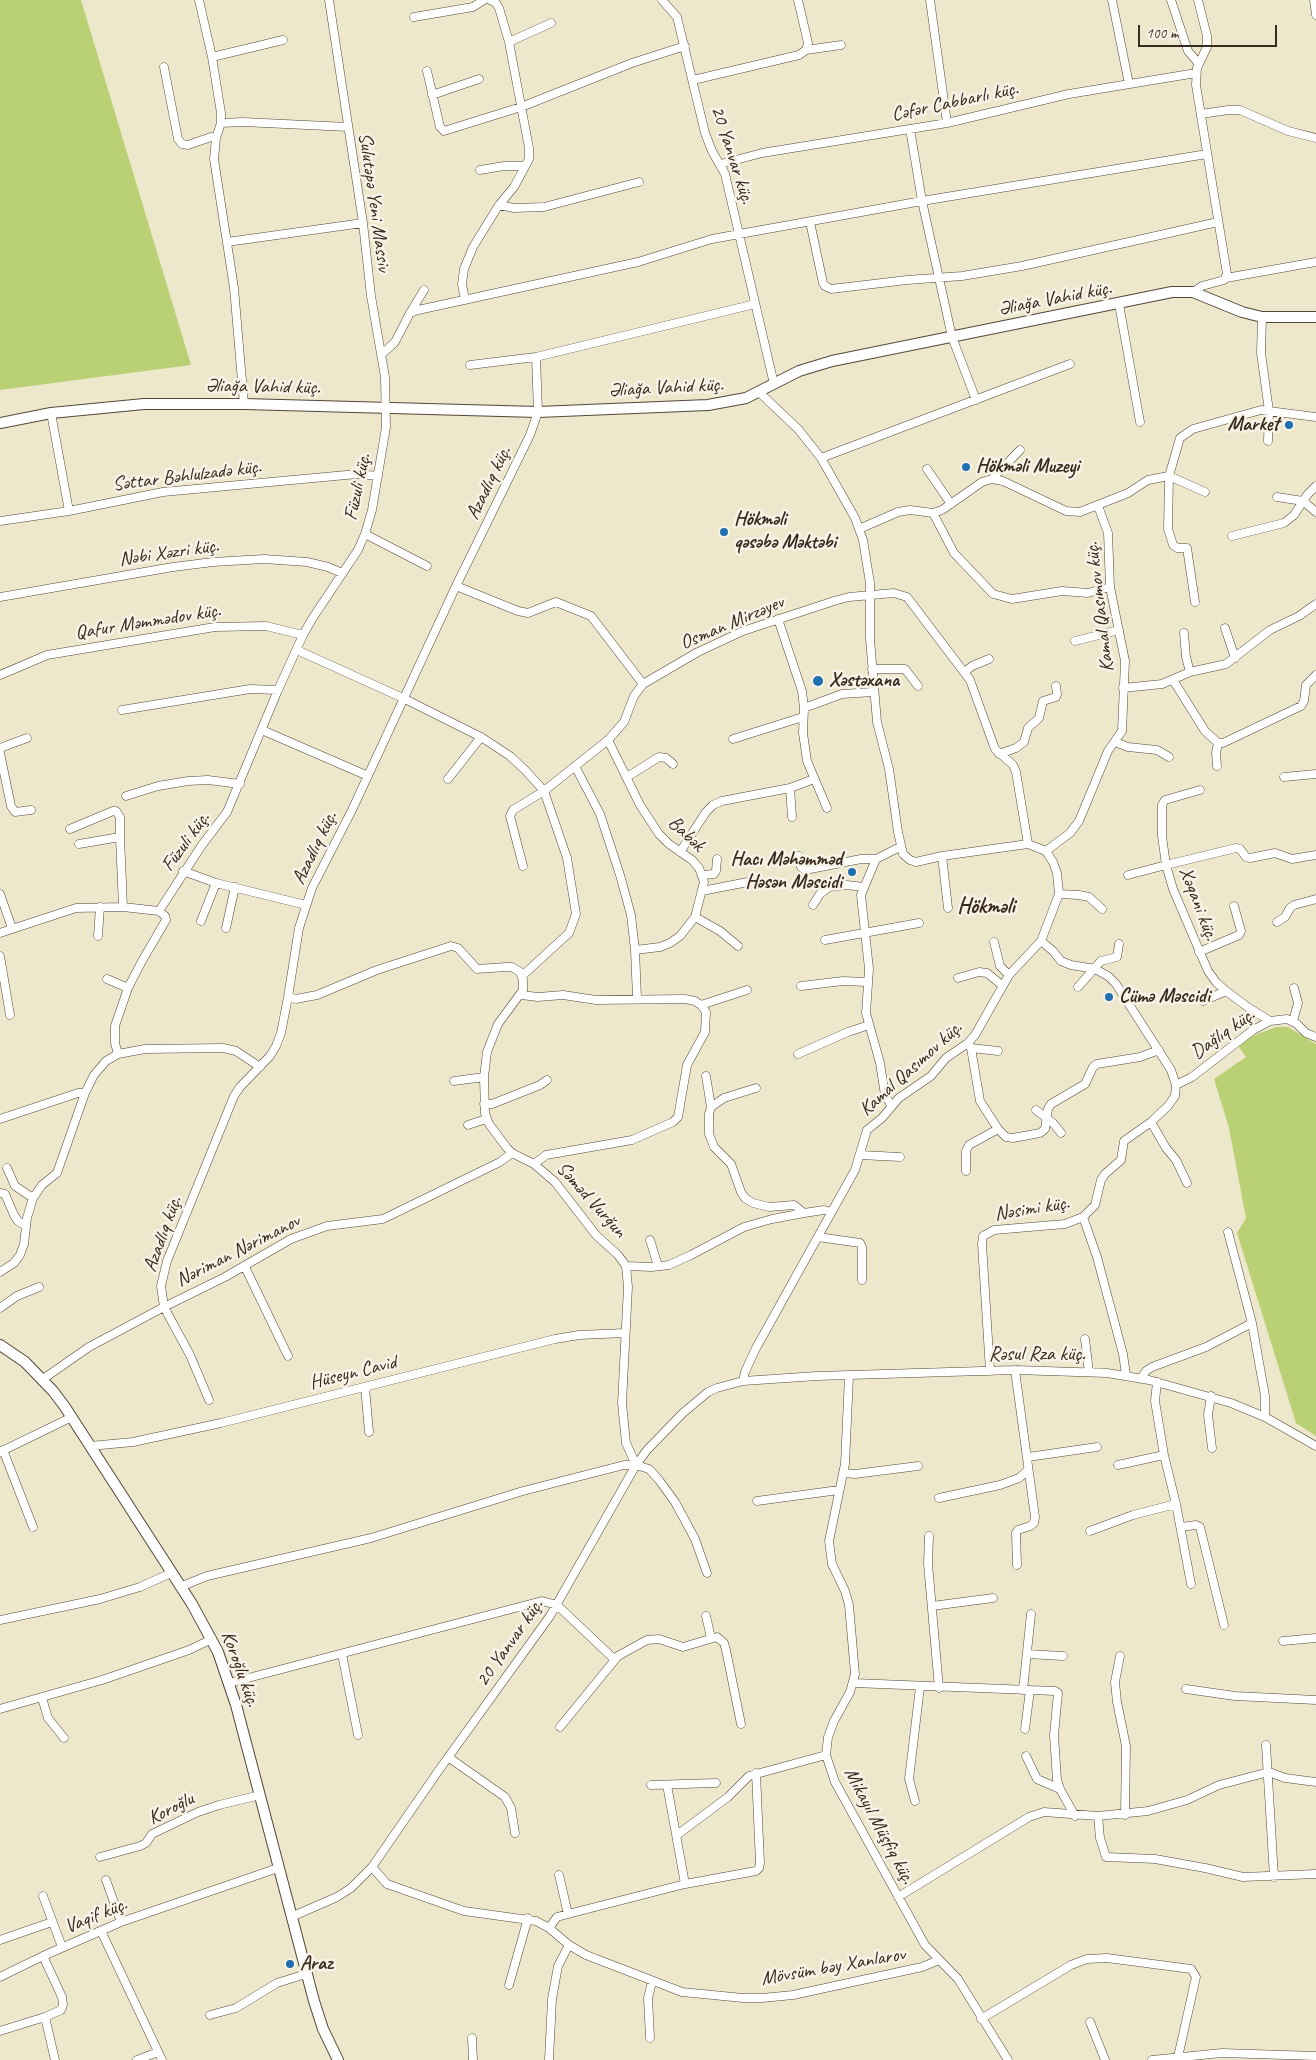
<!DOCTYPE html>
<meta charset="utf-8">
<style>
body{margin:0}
#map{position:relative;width:1316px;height:2060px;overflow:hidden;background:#ede7cb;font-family:Caveat,sans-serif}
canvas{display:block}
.scale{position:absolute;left:1138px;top:25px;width:139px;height:22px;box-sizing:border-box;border:2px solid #3b2a1e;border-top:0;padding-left:6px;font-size:15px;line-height:18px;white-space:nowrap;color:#3b2a1e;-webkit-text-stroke:4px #f7f3e8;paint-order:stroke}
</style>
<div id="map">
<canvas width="1316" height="2060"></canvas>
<div class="scale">100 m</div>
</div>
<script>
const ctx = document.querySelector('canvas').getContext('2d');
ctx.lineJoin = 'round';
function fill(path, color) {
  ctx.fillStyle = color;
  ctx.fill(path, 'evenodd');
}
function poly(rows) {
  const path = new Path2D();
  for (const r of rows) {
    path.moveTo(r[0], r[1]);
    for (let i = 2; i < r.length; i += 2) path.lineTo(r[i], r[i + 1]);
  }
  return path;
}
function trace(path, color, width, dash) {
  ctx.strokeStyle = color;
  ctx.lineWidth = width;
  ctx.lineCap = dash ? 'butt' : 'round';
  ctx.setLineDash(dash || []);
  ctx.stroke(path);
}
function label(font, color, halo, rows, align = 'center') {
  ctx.font = font + ' Caveat,sans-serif';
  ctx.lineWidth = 5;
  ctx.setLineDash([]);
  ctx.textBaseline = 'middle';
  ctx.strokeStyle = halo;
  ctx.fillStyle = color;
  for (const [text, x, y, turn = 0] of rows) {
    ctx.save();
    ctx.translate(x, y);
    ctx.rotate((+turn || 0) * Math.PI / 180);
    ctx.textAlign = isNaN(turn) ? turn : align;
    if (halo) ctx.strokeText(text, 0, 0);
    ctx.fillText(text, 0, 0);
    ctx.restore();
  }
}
fill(poly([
 [0,0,81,0,191,365,0,390],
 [1276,1027,1288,1027,1316,1044,1316,1436,1296,1423,1237,1233,1246,1218,1229,1128,1214,1079,1246,1057,1239,1047,1252,1036]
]), '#b9d075');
const minor = poly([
 [199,0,212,57,221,113,221,123,216,138,214,159,234,288,244,404],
 [662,0,677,17,705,133,712,151,725,174,774,384],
 [930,0,947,123],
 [1112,0,1129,84],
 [1171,0,1188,51,1199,64],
 [1314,0,1316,15],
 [414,17,473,7,484,0],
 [509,42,551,23],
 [806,50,841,45],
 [212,57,283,40],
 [164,67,178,139,182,144,188,145,211,137,216,138],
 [427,71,440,127,444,131,521,107,632,63,685,46],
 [693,80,799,55,806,50,808,43,798,0],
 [432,95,479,79],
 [1201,114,1228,110,1240,110,1288,131,1316,138],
 [221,123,243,122,348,127],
 [910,129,922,201,952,337,976,400],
 [721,164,762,153,947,123,1069,94,1196,73],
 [480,170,504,166,525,166],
 [499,205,514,208,544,207,639,182],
 [810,222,823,283,825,286,831,289,907,280,962,276,1022,266,1218,222],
 [227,242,363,223],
 [1226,278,1316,262],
 [1193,292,1202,286,1224,280,1227,274,1196,85,1197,68,1207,47,1207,36,1198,0],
 [465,300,462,284,464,269,473,247,499,205,514,187,529,159,529,148,509,42,499,8,496,3,490,0],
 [1119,304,1140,422],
 [410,313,424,290],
 [1262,317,1261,353,1269,411,1268,441],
 [382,354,395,342,410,313,418,310,638,262,712,239,922,201,1207,154],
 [470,365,536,357,755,304],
 [51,413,69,511],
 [821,458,1070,364],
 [927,469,951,504],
 [992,479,1020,450],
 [1277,497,1303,501,1316,512],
 [933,513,954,553,993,594,1012,599,1062,591,1088,593,1110,587],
 [0,521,69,511,163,492,357,474,378,476],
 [859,529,898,512,910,510,933,513,942,510,982,482,992,479,1003,481,1066,511,1080,512,1128,493,1148,480,1169,476,1180,438,1193,429,1261,410,1316,417],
 [365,534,427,566],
 [1232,536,1284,523,1294,515,1307,495,1316,486],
 [456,586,518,611,528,613,556,602,591,616,643,684],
 [0,597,173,567,213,562,264,559,307,562,328,567,342,573],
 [1195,602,1187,548,1177,548,1173,545,1168,529,1169,476,1205,492],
 [778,619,802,691,804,708,803,733,807,761,827,808],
 [1225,628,1235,658],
 [1184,633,1186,657,1190,672],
 [1075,641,1119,630],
 [297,650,405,699,481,737,510,756,525,770,544,791,567,858,576,914,569,933,522,976],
 [872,669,905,669,918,686],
 [965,672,972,666,989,659],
 [0,675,47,655,215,627,266,626,303,635],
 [1173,680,1205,731,1218,743,1223,743,1301,706,1304,701,1306,685,1316,675],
 [1123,688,1162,684,1190,672,1226,664,1270,630,1299,616,1316,604],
 [804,708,842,694,873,692],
 [122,710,250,689,278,690],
 [262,730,368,776],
 [733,739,803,717],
 [608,740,640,805,659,834,669,844,692,860,699,868,704,882,695,917,680,936,670,943,660,947,635,950],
 [1115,742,1128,747,1157,750,1169,757],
 [0,748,27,738],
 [0,753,11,806,15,812,31,810],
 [999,754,1016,748,1024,742,1028,728,1039,718,1043,701,1056,697,1057,694,1056,686],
 [575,766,600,814,620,875,631,915,635,950,637,998],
 [1217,766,1216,753,1218,743],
 [627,777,659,757,666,758,673,764],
 [1284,777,1316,774],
 [448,779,481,737],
 [790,788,792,817],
 [126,796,158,786,188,781,208,780,240,784],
 [70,829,113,811,116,811,120,817,120,837],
 [79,844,120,837,123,907],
 [1046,851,1070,833,1079,821,1108,751,1122,731,1125,661,1110,587,1108,533,1098,506],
 [680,852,706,812,713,805,722,801,790,788,814,779],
 [799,856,801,867,805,870,861,859,876,859],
 [942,856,948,908],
 [523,866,510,816,513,810,544,791,608,740,624,722,634,696,643,684,698,652,743,631,834,601,849,597,894,593,907,597,970,680,995,749,1013,765,1016,772,1028,844],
 [183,871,216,883,306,905],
 [702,875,714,874,716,871,717,859],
 [1128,875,1166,865,1162,836,1162,805,1165,800,1200,790],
 [702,891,753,881],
 [0,894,12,928],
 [1059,894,1079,895,1089,897,1102,909],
 [813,905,820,894,829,887,847,885,863,887],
 [695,917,720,931,738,946],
 [201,921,216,883],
 [1277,922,1285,917,1290,908,1294,905,1316,899],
 [226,928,235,887],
 [0,933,76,908,123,907,159,911],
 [98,936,100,907],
 [825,940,919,923],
 [994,942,1000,966,1009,975],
 [1199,952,1239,935,1241,931,1234,906],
 [0,956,10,1015],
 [958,978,979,972,987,973,1003,986],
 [107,979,128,988],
 [801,986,843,981,867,982],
 [1078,987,1101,961,1117,957,1119,944],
 [521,995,538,997,563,995,596,1000,685,999,695,1001,701,1005,747,990],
 [288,997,296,999,317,995,377,970,451,946,458,948,477,969,506,967,512,967,520,972,523,980,523,990,498,1024,487,1052,484,1077,485,1113,489,1124,507,1148,512,1153,534,1164,555,1182,596,1235,618,1255,626,1266,628,1287,622,1403,626,1443,636,1465],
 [1203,1001,1226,991],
 [1270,1021,1249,1008,1226,991,1216,982,1208,971,1173,889,1166,865,1236,848,1240,849,1246,857,1250,858,1275,853,1292,859,1316,855],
 [1293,1021,1298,1003,1294,988],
 [968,1043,971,1048,980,1101,998,1129,1006,1137,1013,1138,1040,1133,1045,1129,1048,1109,1051,1104,1085,1084,1093,1067,1097,1064,1140,1057,1159,1050],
 [971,1048,998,1051],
 [118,1054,145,1049,223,1048,236,1051,260,1067],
 [798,1054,848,1032,869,1025],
 [706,1076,711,1107],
 [454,1081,484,1077],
 [1176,1085,1192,1077,1253,1030,1270,1021,1287,1019,1297,1024,1306,1033,1316,1037],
 [756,1088,724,1098,711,1107,709,1114,709,1134,714,1147,731,1164,741,1192,745,1198,753,1203,769,1207,794,1205,804,1213],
 [484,1104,492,1104,540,1085,547,1080],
 [891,1105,885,1095,880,1063,866,1013,869,969,861,895,876,859,900,847],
 [1036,1110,1053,1123,1061,1133],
 [0,1119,78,1093,85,1093],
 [1151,1122,1166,1148,1176,1160,1187,1183],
 [468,1125,486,1119],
 [860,1155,900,1157],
 [534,1164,546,1155,632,1140,673,1122,678,1117,687,1065,705,1032,706,1012,701,1005],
 [7,1168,15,1186,33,1198],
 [966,1171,966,1151,969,1145,998,1129],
 [0,1193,5,1194,14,1215,18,1221,26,1226],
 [1083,1217,1097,1257,1123,1354,1126,1375],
 [1228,1232,1252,1323,1265,1396,1265,1417],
 [818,1237,860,1243,862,1247,862,1280],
 [650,1240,658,1266],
 [626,1266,652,1267,669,1265,691,1255,744,1227,772,1219,804,1213,824,1210,831,1212],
 [245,1267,288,1356],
 [0,1272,14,1263,20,1255,24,1244,27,1218,33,1198,42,1185,57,1173,85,1093,94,1075,106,1061,118,1054,115,1043,115,1026,128,988,142,961,166,920,165,916,159,911,202,845,227,812,278,690,303,635,312,619,358,550,365,534,372,510,386,427,385,377,371,296,363,223,329,0],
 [0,1308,17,1296,39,1287],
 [1085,1339,1089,1372],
 [1015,1370,1035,1517,1034,1523,1030,1526,1018,1530,1016,1533,1017,1565],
 [990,1371,982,1244,983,1236,994,1230,1065,1224,1083,1217,1095,1205,1101,1180,1105,1174,1121,1160,1124,1141,1151,1122,1168,1106,1175,1096,1176,1085,1171,1070,1116,984,1108,976,1095,969,1071,965,1061,961,1053,951,1041,941],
 [849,1376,845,1464,829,1541,832,1564,845,1591,849,1605,855,1674,850,1692,834,1721,828,1737,826,1755,835,1782,925,1945,958,1979,1008,2060],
 [1141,1378,1146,1371,1152,1367,1206,1347,1252,1323],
 [43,1379,89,1347,164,1307,225,1277,291,1239,327,1226,383,1219,500,1162,512,1153],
 [743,1381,745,1372,755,1350,855,1170,867,1130,882,1118,899,1098,931,1076,946,1058,968,1043,975,1035,1009,975,1041,941,1059,894,1057,873,1053,862,1046,851,1028,844,942,856,916,862,910,860,903,854,898,832,889,769,877,722,870,639,870,583,863,540,855,518,821,458,798,429,760,393],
 [1157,1382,1155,1401,1164,1455,1176,1504,1191,1584],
 [365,1387,369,1432],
 [1211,1396,1208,1415,1212,1448],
 [209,1400,190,1355,164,1307,161,1286,167,1261,234,1096,240,1087,270,1056,276,1046,281,1033,288,997,299,928,312,888,352,810,456,586,530,435,538,412,536,357],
 [90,1446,133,1442,221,1423,555,1339,579,1335,625,1333],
 [3,1450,33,1527],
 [0,1452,72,1417],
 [1028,1457,1097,1447],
 [1118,1465,1164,1455],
 [843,1473,855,1474,918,1466],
 [939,1498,1000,1485,1019,1478,1028,1470],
 [757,1501,839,1490],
 [1181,1527,1196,1525,1200,1527,1224,1625],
 [1090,1531,1133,1515,1176,1504],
 [929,1536,928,1564,939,1688],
 [180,1587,207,1576,371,1538,523,1491,624,1465,636,1465,649,1469,659,1480,675,1502,695,1539,707,1573],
 [932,1606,993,1598],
 [706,1616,711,1638],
 [0,1620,100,1599,140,1587,171,1573],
 [1283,1641,1316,1638],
 [342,1654,358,1735],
 [1027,1654,1063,1656],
 [1120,1656,1115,1682,1117,1702,1126,1746,1125,1815],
 [229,1683,542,1601,557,1605,614,1659],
 [854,1683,1055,1691,1058,1693,1054,1735,1057,1780,1060,1789,1075,1816],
 [1186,1689,1235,1696,1316,1700],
 [1023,1690,1031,1614],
 [42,1698,48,1718,64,1738],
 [0,1709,102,1680,189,1650,212,1639],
 [560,1727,618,1656,647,1640,659,1639,683,1647,717,1637,724,1643,726,1650,741,1724],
 [1025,1729,1030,1690],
 [1266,1745,1274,1877],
 [1026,1756,1037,1779,1060,1789],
 [448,1757,505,1797,511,1808,515,1833],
 [651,1785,716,1783],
 [667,1785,685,1884],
 [915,1801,909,1779,920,1687],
 [1098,1816,1100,1838,1106,1857,1155,1859,1205,1868,1243,1877,1316,1874],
 [677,1835,728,1797,749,1776,826,1755],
 [100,1857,140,1846,146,1843,152,1834,198,1812,219,1805,260,1795],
 [372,1867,387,1884,464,1911,536,1921,549,1928,569,1945,586,1955,682,1992,743,1998,762,1998,793,1995,922,1967,939,1960],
 [559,1875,568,1914],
 [106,1880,121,1922],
 [43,1896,62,1947],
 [898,1897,1029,1817,1044,1812,1098,1816,1148,1811,1187,1800,1219,1785,1269,1772,1285,1778,1316,1782],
 [291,1917,337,1897,351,1888,372,1867,439,1770,550,1616,636,1465,647,1450,683,1413,708,1392,717,1388,743,1381,817,1376,1015,1370,1107,1373,1149,1380,1231,1403,1265,1417,1316,1446],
 [549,1928,557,1917,568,1914,685,1884,756,1871,759,1868,760,1863,756,1773],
 [101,1931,162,2060],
 [0,1940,52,1922],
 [0,1977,43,1956],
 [509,1985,528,1918],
 [210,2015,236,2008,277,1983,306,1974],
 [45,2017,55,2060],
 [981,2019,1071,1965,1087,1959,1107,1958,1191,1969,1196,1977,1178,2057],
 [1090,2022,1105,2060],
 [0,2031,45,2017,61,2010,63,2005,62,1997,43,1956,121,1922,278,1868],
 [472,2038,473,2060],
 [650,2038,648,1998,652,1982],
 [137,2060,158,2052],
 [549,2060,552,1999,558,1966,569,1945],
 [1152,2060,1222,2053,1316,2056]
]);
const tertiary = poly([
 [0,423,51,413,144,404,244,404,538,412,708,405,746,398,799,371,832,361,1172,292,1193,292,1242,312,1262,317,1316,317],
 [0,1345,25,1362,53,1391,65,1407,192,1604,218,1652,236,1705,314,2001,323,2029,338,2060]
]);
trace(minor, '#564638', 9);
trace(tertiary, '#564638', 12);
trace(minor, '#fff', 8);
trace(tertiary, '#fff', 10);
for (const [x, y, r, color] of [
 [1289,425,5,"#1f6fb2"],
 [966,467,5,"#1f6fb2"],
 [724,532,5,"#1f6fb2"],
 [818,681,6,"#1f6fb2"],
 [852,872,5,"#1f6fb2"],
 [1109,997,5,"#1f6fb2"],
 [290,1964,5,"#1f6fb2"]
]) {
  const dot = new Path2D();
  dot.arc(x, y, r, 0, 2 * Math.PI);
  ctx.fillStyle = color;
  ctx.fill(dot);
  trace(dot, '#f7f3e8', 2);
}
label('20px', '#3b2a1e', '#f7f3e8', [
 ["Cəfər Cabbarlı küç.",955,102,-12],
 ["20 Yanvar küç.",732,155,72],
 ["Sulutəpə Yeni Massiv",374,202,82],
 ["Əliağa Vahid küç.",1055,299,-11],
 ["Əliağa Vahid küç.",263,387,1],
 ["Əliağa Vahid küç.",666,388,-3],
 ["Səttar Bəhlulzadə küç.",187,476,-7],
 ["Azadlıq küç.",489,483,-64],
 ["Füzuli küç.",358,487,-78],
 ["Nəbi Xəzri küç.",169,553,-8],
 ["Kamal Qasımov küç.",1100,607,-97],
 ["Qafur Məmmədov küç.",148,622,-9],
 ["Osman Mirzəyev",732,623,-23],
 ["Babək",686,834,43],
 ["Füzuli küç.",186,842,-54],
 ["Azadlıq küç.",315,848,-64],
 ["Xəqani küç.",1198,904,69],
 ["Dağlıq küç.",1223,1034,-35],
 ["Kamal Qasımov küç.",911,1069,-42],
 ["Səməd Vurğun",591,1200,48],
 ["Nəsimi küç.",1032,1209,-9],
 ["Azadlıq küç.",163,1234,-70],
 ["Nəriman Nərimanov",238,1251,-27],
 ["Rəsul Rza küç.",1037,1355],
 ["Hüseyn Cavid",353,1373,-14],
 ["20 Yanvar küç.",510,1643,-55],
 ["Koroğlu küç.",240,1669,70],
 ["Koroğlu",171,1809,-27],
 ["Mikayıl Müşfiq küç.",879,1826,62],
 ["Vaqif küç.",96,1916,-22],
 ["Mövsüm bəy Xanlarov",833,1967,-10]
]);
label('bold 20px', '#3b2a1e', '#f7f3e8', [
 ["Market",1279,425,"right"],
 ["Hökməli Muzeyi",976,467],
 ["Hökməli",734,520],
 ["qəsəbə Məktəbi",734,543],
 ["Xəstəxana",829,681],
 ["Hacı Məhəmməd",842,860,"right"],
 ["Həsən Məscidi",842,883,"right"],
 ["Cümə Məscidi",1119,997],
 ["Araz",300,1964]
], 'left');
label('bold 22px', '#3b2a1e', '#f7f3e8', [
 ["Hökməli",986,907]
]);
</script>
